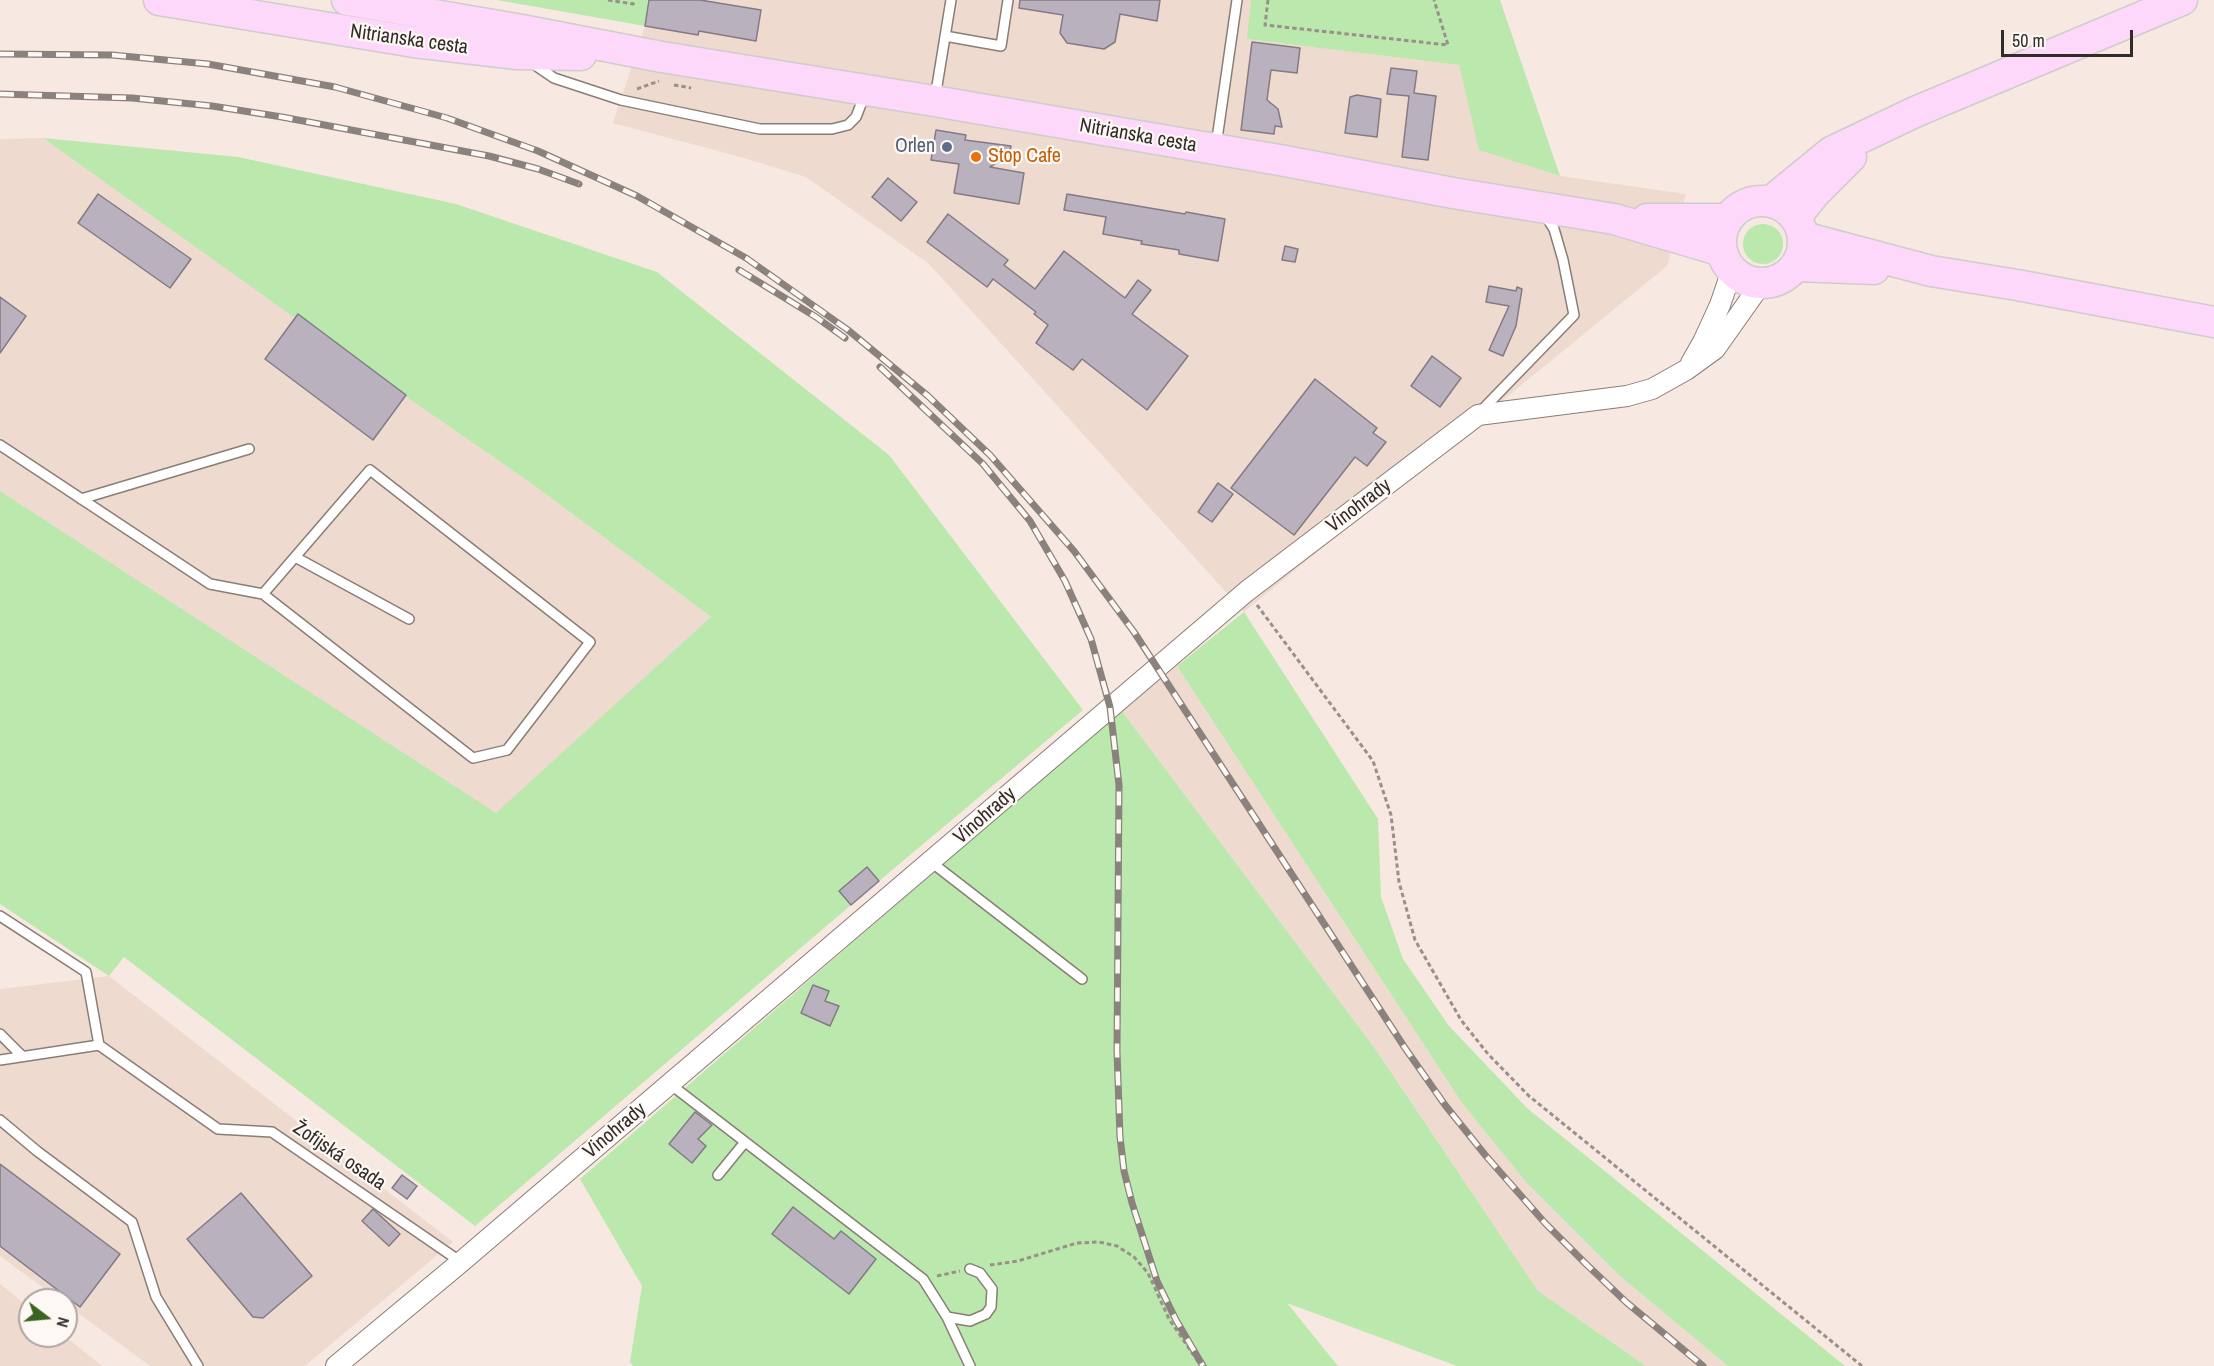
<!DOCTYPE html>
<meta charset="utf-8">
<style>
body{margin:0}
#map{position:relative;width:2214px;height:1366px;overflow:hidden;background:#f7e9e1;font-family:"Archivo Narrow",sans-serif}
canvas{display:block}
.north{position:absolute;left:18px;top:1288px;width:60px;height:60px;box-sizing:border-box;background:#fef8f5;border:2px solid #aca6a3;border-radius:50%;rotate:106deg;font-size:16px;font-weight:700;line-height:24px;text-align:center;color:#312c29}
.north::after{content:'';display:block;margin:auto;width:21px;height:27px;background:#3a6420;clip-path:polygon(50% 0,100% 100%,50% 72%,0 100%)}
.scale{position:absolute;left:2001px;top:30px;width:132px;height:27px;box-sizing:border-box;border:3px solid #312c29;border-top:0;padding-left:8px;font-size:18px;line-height:21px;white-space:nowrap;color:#312c29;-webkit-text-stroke:4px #fef8f5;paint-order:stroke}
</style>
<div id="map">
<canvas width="2214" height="1366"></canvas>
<div class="north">N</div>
<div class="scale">50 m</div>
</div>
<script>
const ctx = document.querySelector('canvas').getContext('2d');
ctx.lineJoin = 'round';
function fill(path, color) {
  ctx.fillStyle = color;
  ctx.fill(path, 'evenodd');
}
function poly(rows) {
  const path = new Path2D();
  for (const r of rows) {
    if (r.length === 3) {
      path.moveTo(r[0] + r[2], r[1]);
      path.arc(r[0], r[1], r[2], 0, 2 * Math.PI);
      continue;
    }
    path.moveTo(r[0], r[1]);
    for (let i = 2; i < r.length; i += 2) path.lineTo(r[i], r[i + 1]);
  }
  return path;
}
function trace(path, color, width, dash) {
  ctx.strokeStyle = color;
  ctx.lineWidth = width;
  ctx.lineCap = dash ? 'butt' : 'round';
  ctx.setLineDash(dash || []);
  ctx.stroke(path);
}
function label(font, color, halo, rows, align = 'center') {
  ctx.font = font + ' "Archivo Narrow",sans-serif';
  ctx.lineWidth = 4.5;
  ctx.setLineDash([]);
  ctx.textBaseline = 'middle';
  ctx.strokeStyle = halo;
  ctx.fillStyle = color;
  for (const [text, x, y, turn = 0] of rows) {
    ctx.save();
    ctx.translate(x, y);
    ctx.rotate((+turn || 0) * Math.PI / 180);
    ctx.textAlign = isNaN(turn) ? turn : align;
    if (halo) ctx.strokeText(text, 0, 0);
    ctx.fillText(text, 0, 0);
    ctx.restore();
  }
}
fill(poly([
 [648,0,1251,0,1248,39,1459,65,1480,150,1560,176,1686,194,1667,266,1244,612,929,264,806,177,744,158,613,123,645,26],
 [43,138,379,378,531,483,712,618,496,814,0,491,0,139],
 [1177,666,1462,1103,1526,1182,1620,1276,1728,1366,1646,1366,1538,1291,1376,1050,1121,710],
 [109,976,453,1242,305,1366,150,1366,66,1304,66,1300,60,1300,0,1256,0,989],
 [0,1284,30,1308,30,1336,65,1336,102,1366,0,1366]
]), '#efdacf');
fill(poly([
 [497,0,648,0,645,26],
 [1251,0,1500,0,1560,176,1479,150,1459,65,1247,39],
 [43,138,238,157,456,204,657,272,889,455,1083,710,879,881,867,867,840,891,851,905,475,1226,124,957,109,976,0,904,0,491,496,813,711,617,531,483,379,378],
 [1763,244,20],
 [1244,612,1378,819,1381,897,1403,959,1449,1026,1527,1108,1845,1366,1728,1366,1620,1276,1526,1182,1462,1103,1177,666],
 [1121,710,1376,1050,1538,1291,1646,1366,1457,1366,1287,1303,1338,1366,633,1366,630,1362,642,1286,580,1179]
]), '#bae8ad');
const building = poly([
 [649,0,700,0,761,10,756,41,699,31,698,35,645,26,649,0],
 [1020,0,1160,0,1157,21,1120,14,1115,42,1104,49,1067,43,1060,33,1063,15,1019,8,1020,0],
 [1252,42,1300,48,1297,73,1271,70,1267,100,1278,109,1282,127,1275,126,1274,134,1241,130,1252,42],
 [1391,68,1417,71,1414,93,1436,96,1428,160,1402,157,1409,96,1387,94,1391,68],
 [1357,95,1381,99,1377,137,1345,133,1350,97,1357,95],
 [936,130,966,135,965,140,1011,146,1009,155,990,167,1024,173,1019,204,954,193,959,164,931,160,936,130],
 [888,178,917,202,901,221,872,197,888,178],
 [98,194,191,259,170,288,78,223,98,194],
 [1067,194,1185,214,1186,212,1225,219,1218,261,1179,254,1179,250,1141,244,1142,241,1103,234,1106,217,1064,210,1067,194],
 [948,214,1008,260,1004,265,1035,289,1064,251,1125,298,1138,280,1151,290,1132,314,1188,356,1147,410,1082,359,1073,370,1036,343,1048,325,1034,314,1036,312,993,279,987,287,927,242,948,214],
 [1285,246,1298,249,1295,262,1282,260,1285,246],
 [1489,286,1516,291,1517,287,1522,289,1516,326,1503,356,1489,350,1509,306,1486,302,1489,286],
 [0,297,26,316,0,353,0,297],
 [298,314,406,395,373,440,265,359,298,314],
 [1432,356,1461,378,1440,407,1411,386,1432,356],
 [1315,379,1377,428,1373,433,1386,442,1367,466,1355,457,1294,535,1231,488,1315,379],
 [1218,483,1233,494,1212,522,1198,512,1218,483],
 [867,867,879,881,851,905,839,891,867,867],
 [813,985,829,991,825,1001,839,1006,830,1026,801,1013,813,985],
 [695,1112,712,1125,698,1139,706,1146,692,1163,669,1144,695,1112],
 [0,1164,120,1254,80,1307,0,1246,0,1164],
 [402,1175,417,1186,407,1199,392,1188,402,1175],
 [241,1193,312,1276,263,1318,253,1317,187,1239,241,1193],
 [793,1207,834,1239,841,1231,876,1259,849,1294,772,1234,793,1207],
 [373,1209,400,1234,389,1246,362,1221,373,1209]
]);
fill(building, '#b9b2be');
trace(building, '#827a85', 1.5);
const service = poly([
 [945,36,1001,46,1008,0],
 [532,63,554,78,621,100,760,129,832,129,848,125,856,117,865,94],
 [935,98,951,0],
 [1216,146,1237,0],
 [1481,411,1574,315,1563,260,1554,229,1545,215],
 [0,445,210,584,263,594,473,758,507,750,590,642,370,470,263,594],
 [81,499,249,449],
 [295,557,409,619],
 [931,862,1082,979],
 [0,916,86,972,99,1045,218,1129,272,1132,461,1262],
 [0,1034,22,1056],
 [0,1060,99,1045],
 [670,1084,923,1279,947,1317,970,1366],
 [0,1120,37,1151,132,1222,156,1297,198,1366],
 [718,1175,745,1142],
 [947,1317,970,1321,986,1314,991,1307,992,1289,980,1273,970,1269]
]);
const minor = poly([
 [1691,363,1703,342,1720,305,1732,270],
 [336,1366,461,1262,1247,591,1478,415,1627,396,1652,389,1686,370,1715,349,1761,284]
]);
const primary = poly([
 [159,0,414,42,517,54,581,55],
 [347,0,522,30,662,57,934,101,1285,161,1453,193,1614,219,1722,251],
 [1762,242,41],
 [1770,202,1831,152,1915,112,2182,0],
 [1795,218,1815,193,1851,157],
 [1647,219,1728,219],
 [1803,237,1931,271,2017,285,2214,322],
 [1796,266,1874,269]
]);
trace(service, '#8a7d76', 12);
trace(minor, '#8a7d76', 22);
trace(primary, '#cecccc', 33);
trace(poly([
 [608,0,633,4,635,0],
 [1268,0,1265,25,1448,45,1434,0],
 [674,85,691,88],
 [637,89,659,81],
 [1257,605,1373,761,1391,815,1399,882,1415,940,1461,1020,1488,1054,1529,1096,1862,1366],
 [990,1265,1018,1261,1077,1243,1099,1242,1117,1246,1134,1257,1148,1273,1169,1319,1201,1366],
 [937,1276,960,1271]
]), '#9a908a', 3, [4.5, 3]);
trace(service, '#fff', 9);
trace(minor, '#fff', 20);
trace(primary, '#fdd8fa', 30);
const rail = poly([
 [0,54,112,55,208,64,335,87,447,118,538,151,637,196,746,258,848,330,928,396,990,455,1074,551,1134,632,1405,1048,1445,1105,1486,1156,1545,1223,1585,1263,1626,1302,1703,1366],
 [0,94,132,98,212,106,282,117,489,156,538,169,579,184],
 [739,270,816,317,845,338],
 [880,367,983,464,1030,521,1065,581,1091,639,1110,707,1119,785,1117,1051,1120,1137,1124,1171,1132,1203,1157,1281,1176,1320,1203,1366]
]);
trace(rail, '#8b827d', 7);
trace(rail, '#fef8f5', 4.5, [14]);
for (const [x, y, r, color] of [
 [947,147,6,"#5c6f8a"],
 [976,157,6,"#e8710a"]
]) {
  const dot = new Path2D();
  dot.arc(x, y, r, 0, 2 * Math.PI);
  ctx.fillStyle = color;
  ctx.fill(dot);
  trace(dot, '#fef8f5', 2);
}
label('20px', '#312c29', '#fef8f5', [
 ["Nitrianska cesta",409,40,8],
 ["Nitrianska cesta",1138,136,10],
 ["Vinohrady",1359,506,-37],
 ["Vinohrady",985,816,-41],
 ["Vinohrady",615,1131,-40],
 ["Žofijská osada",339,1156,34]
]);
label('20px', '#4e5e75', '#fef8f5', [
 ["Orlen",935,147]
], 'right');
label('20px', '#c56008', '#fef8f5', [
 ["Stop Cafe",988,157]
], 'left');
</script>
